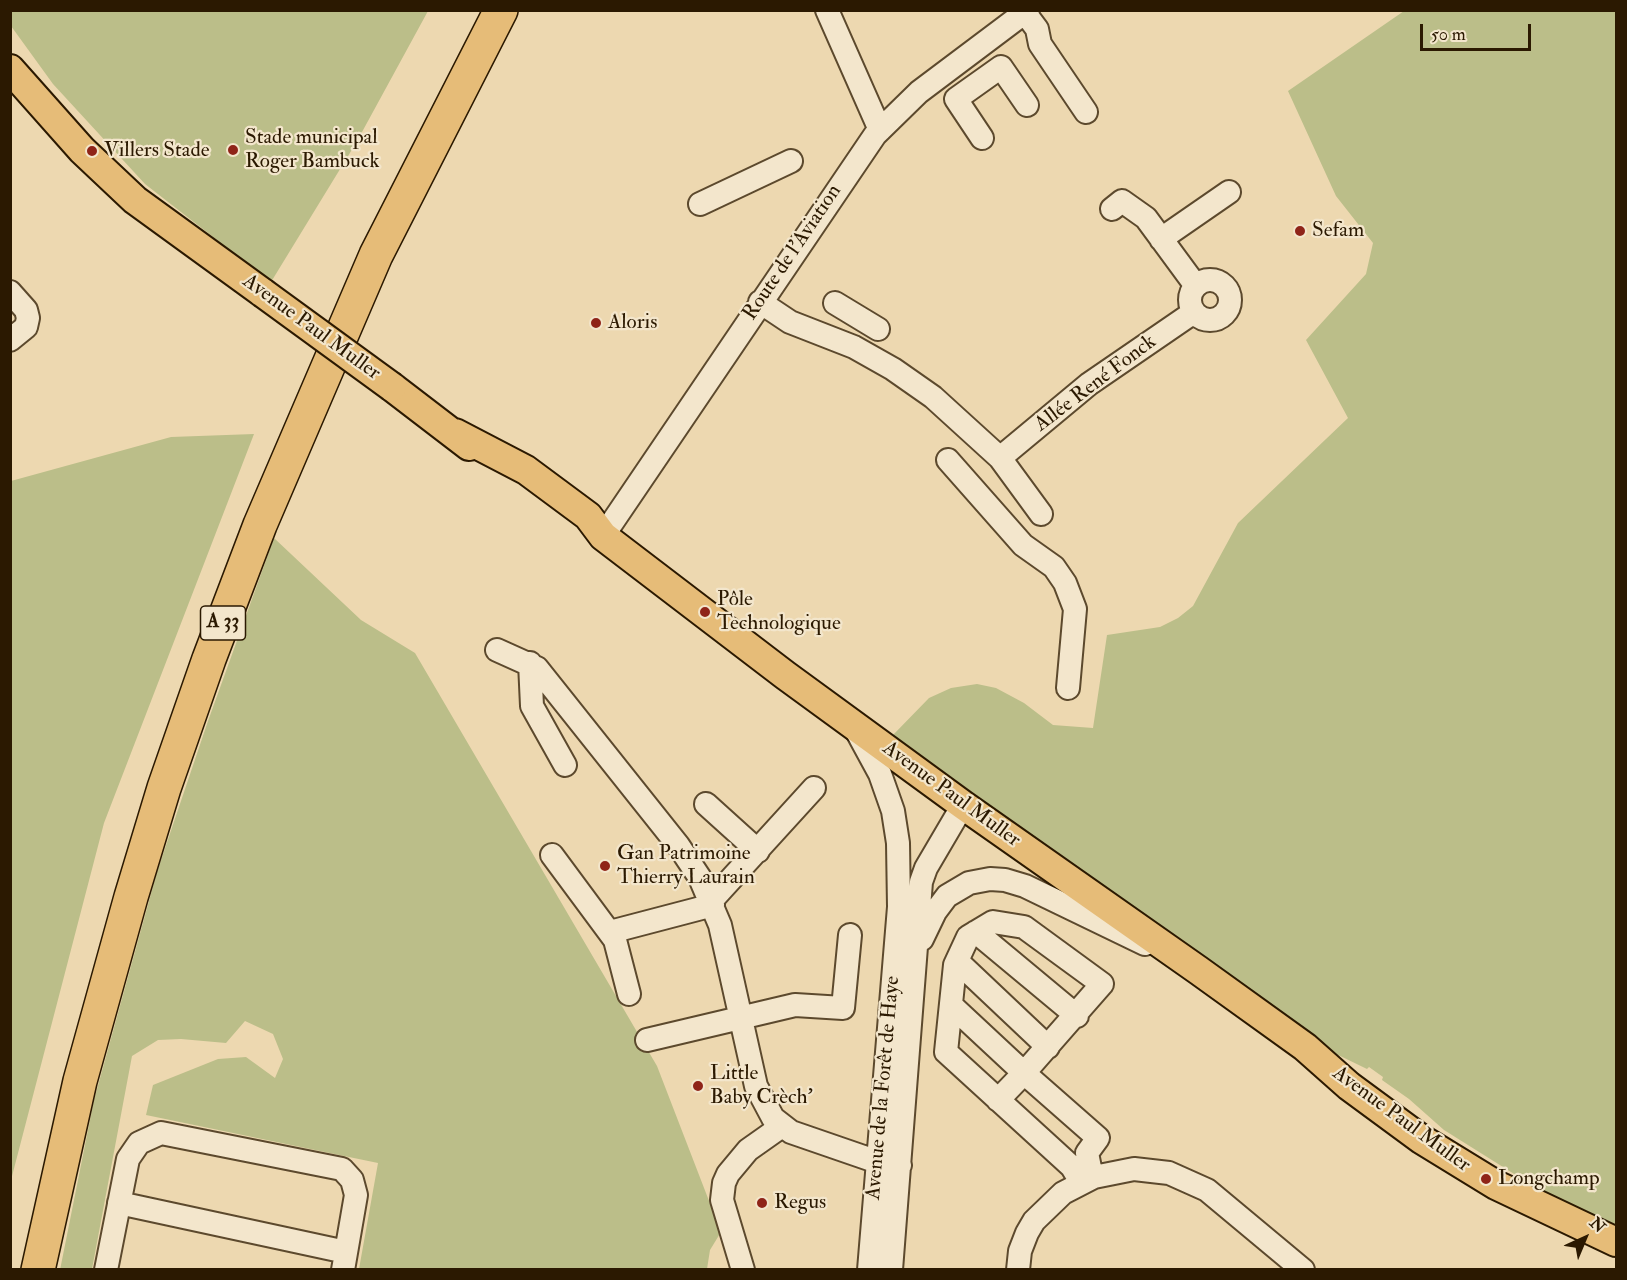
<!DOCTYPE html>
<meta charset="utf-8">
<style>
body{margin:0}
#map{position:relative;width:1627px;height:1280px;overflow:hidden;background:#edd8b0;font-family:"IM FELL Double Pica",serif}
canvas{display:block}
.frame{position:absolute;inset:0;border:12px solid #2b1901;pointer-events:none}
.north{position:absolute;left:1555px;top:1208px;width:60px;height:60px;-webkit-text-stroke:4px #f3e6cc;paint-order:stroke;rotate:44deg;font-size:16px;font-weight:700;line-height:24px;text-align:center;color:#2b1901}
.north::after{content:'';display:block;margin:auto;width:21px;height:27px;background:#2b1901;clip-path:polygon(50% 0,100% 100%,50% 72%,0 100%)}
.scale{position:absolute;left:1420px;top:24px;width:111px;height:27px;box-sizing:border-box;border:3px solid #2b1901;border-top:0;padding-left:8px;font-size:18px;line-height:21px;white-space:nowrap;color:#2b1901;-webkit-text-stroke:4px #f3e6cc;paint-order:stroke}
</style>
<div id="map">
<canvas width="1627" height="1280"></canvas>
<div class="frame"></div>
<div class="north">N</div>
<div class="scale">50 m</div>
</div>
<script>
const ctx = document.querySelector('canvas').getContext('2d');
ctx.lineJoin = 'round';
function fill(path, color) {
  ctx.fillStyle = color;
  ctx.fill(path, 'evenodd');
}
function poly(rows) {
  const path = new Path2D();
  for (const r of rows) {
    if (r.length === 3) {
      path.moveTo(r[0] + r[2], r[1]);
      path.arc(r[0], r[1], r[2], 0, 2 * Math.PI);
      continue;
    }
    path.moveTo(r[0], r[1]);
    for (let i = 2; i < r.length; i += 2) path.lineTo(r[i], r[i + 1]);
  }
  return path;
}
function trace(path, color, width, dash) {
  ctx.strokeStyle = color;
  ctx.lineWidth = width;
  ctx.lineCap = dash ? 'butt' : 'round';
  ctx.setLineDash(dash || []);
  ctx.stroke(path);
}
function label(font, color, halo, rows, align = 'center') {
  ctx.font = font + ' "IM FELL Double Pica",serif';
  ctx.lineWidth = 4.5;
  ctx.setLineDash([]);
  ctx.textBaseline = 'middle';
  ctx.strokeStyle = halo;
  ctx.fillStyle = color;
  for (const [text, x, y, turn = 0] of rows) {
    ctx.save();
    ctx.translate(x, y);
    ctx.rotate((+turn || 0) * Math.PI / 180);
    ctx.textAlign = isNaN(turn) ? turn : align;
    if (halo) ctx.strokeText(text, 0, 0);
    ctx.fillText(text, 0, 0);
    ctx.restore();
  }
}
fill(poly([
 [10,11,428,11,356,143,271,282,145,184,53,84,11,26],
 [1404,11,1616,11,1616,1228,1554,1199,1444,1130,1409,1099,1382,1080,1383,1077,1369,1067,1367,1069,1330,1051,893,735,929,698,951,688,977,684,996,688,1024,703,1053,725,1093,728,1107,635,1160,627,1178,618,1193,606,1238,523,1348,418,1306,340,1366,274,1373,243,1336,196,1288,91],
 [254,434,104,823,11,1180,11,481,171,437],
 [274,538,361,620,415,653,657,1066,721,1232,710,1250,707,1269,359,1269,378,1163,146,1115,153,1085,218,1059,246,1057,275,1078,283,1059,273,1034,245,1021,226,1043,181,1039,158,1040,132,1056,92,1269,60,1270,94,1100,157,872,208,721]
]), '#bbbe89');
const minor = poly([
 [827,10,880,130],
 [1025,13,1037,29,1040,44,1086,112],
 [982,138,956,99,1001,67,1027,105],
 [700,204,791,161],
 [1112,209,1122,201,1146,218,1196,286],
 [1161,239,1229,192],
 [1210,300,20],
 [10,292,26,310,28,318,26,327,10,340],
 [760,302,790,322,854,347,893,369,933,397,1000,458,1041,514],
 [835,303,878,329],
 [1000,458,1089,384,1194,312],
 [948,460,1023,545,1054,567,1065,583,1075,609,1068,688],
 [603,536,875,135,919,92,1028,10],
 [497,650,537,668,678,845,700,878,720,925,756,1086,773,1118,791,1132,878,1162,900,1165],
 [530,663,532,706,565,765],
 [855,728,880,774,893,811,898,843,899,907,869,1270],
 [706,804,758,851],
 [552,855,615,940,629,994],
 [711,901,814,788],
 [610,932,713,905],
 [976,932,1077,1016],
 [922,939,935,912,947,896,969,883,990,879,1005,880,1025,886,1145,944],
 [957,961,1048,1047],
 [951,1005,1024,1073,998,1100],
 [647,1040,795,1005,843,1008,850,935],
 [1081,1182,1072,1167,946,1052,955,965,968,937,993,922,1024,927,1102,984,1024,1073,1098,1138,1087,1153,1092,1178],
 [119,1203,346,1252],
 [106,1270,128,1159,139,1143,161,1133,342,1169,352,1180,356,1195,343,1270],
 [743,1270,722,1200,724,1183,728,1174,748,1150,782,1126],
 [891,1270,921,882,926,868,963,805],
 [1018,1270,1020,1251,1027,1233,1034,1221,1063,1193,1094,1177,1134,1169,1169,1173,1207,1190,1303,1270]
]);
const major = poly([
 [10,69,82,150,135,200,263,293],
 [392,387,469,446],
 [455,433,526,470,588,516,603,536,785,675,963,805,1198,970,1305,1047,1349,1086,1421,1139,1496,1185,1616,1242]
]);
const highway = poly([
 [38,1270,80,1081,131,897,164,788,209,659,260,525,376,255,501,10]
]);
trace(minor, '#5c492d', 26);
trace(major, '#2b1901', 32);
trace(highway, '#2b1901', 36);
trace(minor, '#f3e6cc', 22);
trace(major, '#e6bc78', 28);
trace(highway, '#e6bc78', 33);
const majorBridge = poly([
 [263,293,392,387]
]);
trace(majorBridge, '#2b1901', 32, []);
trace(majorBridge, '#e6bc78', 28);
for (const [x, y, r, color] of [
 [233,150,6,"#8f2418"],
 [92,151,6,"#8f2418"],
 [1300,231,6,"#8f2418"],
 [596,323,6,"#8f2418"],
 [705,612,6,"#8f2418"],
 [605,866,6,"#8f2418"],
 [698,1086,6,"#8f2418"],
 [1486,1179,6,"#8f2418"],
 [762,1203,6,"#8f2418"]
]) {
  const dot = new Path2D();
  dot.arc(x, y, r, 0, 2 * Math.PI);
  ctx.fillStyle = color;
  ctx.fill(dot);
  trace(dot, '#f3e6cc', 2);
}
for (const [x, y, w] of [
 [223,623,45]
]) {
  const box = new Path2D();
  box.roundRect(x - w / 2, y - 17, w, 34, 4.5);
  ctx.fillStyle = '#f3e6cc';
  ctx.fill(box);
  trace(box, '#2b1901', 1.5);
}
label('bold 20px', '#2b1901', null, [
 ["A 33",223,623]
]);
label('21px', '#2b1901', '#f3e6cc', [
 ["Stade municipal",245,138],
 ["Roger Bambuck",245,162],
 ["Villers Stade",104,151],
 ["Sefam",1312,231],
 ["Aloris",608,323],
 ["Pôle",717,600],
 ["Technologique",717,624],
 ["Gan Patrimoine",617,854],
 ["Thierry Laurain",617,878],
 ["Little",710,1074],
 ["Baby Crèch'",710,1098],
 ["Longchamp",1498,1179],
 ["Regus",774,1203]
], 'left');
label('21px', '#2b1901', '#f3e6cc', [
 ["Route de l'Aviation",793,253,-56],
 ["Avenue Paul Muller",311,328,36],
 ["Allée René Fonck",1096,384,-37],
 ["Avenue Paul Muller",951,795,36],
 ["Avenue de la Forêt de Haye",884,1088,-85],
 ["Avenue Paul Muller",1401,1120,36]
]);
</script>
